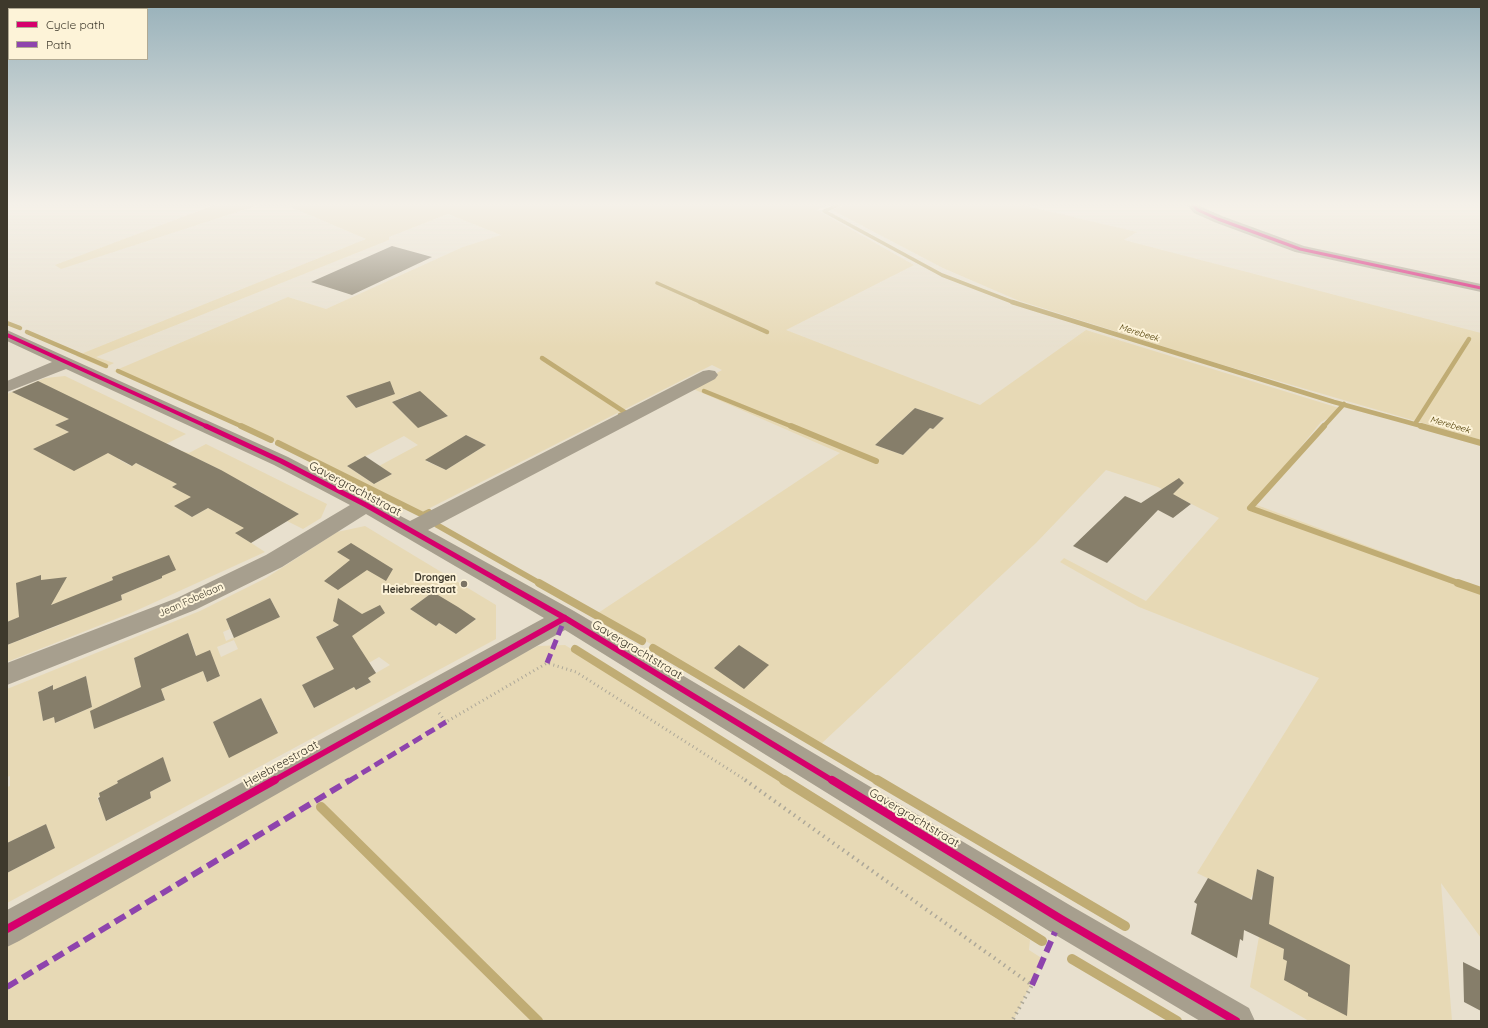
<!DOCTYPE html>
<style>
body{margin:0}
#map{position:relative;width:1488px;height:1028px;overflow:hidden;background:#e8e0ce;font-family:Quicksand,sans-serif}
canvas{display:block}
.frame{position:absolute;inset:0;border:8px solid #3e392c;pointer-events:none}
.legend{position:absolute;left:8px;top:8px;width:140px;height:52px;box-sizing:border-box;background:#fdf3d8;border:1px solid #b1a993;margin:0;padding:5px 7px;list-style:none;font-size:12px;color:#3e392c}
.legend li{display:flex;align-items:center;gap:8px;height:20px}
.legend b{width:20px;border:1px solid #b1a993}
</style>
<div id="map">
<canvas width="1488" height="1028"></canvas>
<div class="frame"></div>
<ul class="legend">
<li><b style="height:5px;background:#d6006c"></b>Cycle path</li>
<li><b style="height:5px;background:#8e44ad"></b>Path</li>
</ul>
</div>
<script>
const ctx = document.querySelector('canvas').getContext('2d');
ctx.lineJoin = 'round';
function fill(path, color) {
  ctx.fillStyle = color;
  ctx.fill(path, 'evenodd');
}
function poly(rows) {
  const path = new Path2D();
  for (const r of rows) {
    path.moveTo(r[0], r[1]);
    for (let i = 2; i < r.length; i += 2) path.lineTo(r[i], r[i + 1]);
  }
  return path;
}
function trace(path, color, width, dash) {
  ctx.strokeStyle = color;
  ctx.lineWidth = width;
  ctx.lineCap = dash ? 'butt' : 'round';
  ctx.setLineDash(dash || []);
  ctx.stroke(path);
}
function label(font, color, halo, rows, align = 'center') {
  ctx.font = font + ' Quicksand,sans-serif';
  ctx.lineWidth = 4;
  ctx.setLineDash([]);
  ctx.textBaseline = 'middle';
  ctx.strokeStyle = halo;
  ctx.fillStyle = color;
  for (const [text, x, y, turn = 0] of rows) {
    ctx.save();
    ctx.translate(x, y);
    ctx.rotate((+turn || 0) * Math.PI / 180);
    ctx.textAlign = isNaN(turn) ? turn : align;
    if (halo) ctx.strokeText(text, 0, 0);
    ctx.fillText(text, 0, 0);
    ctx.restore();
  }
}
fill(poly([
 [217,204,262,204,61,269,55,265],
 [284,204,829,204,817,210,914,265,786,330,980,405,1086,330,1339,408,1334,415,1321,422,1254,504,1481,588,1481,938,1441,883,1452,1021,1309,1021,1250,987,1270,875,1257,869,1253,894,1250,899,1197,873,1319,678,1139,607,1060,562,1064,558,1146,601,1219,518,1158,487,1106,470,1036,543,821,744,598,613,840,453,691,388,722,370,712,365,422,512,225,418,114,371,288,297,326,309,463,247,501,235,448,214,389,237,389,240,96,357,114,363,104,368,76,356,366,239],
 [371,388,381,399,356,408,346,396],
 [408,395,436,413,442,411,448,416,430,423,410,420,392,402],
 [915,408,944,418,933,429,930,428,903,455,875,445],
 [466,435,486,445,446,470,426,461],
 [404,436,418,445,379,466,392,474,374,484,347,466],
 [847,204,1018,204,1137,232,1124,240,1481,333,1481,440,1206,360,1017,300,943,268,832,210],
 [65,376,186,434,158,448,118,459,131,466,136,463,147,469,182,451,189,453,206,444,327,504,321,518,303,529,287,521,299,514,283,505,236,533,265,552,131,613,7,662,7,645,60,625,56,603,7,622,7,394,45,378],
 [78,415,70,433,56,425],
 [198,459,221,470,172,487,186,479,189,464],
 [246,484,263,493,224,516,208,508,192,517,181,510,229,494],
 [162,576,162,578,121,595,122,600,83,615,79,602,91,589,113,580],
 [365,526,496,605,496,639,7,903,7,873,55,848,46,824,7,843,7,787,10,786,10,776,7,777,7,689,200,611,266,578,337,532],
 [433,592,450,603,476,619,456,634,439,623,436,626,410,609],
 [270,598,280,617,226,641,223,632,230,629,226,619],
 [338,625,348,641,320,644,316,637],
 [188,633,202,671,162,689,157,673,139,680,134,658],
 [234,640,238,649,221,657,217,647],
 [379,657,390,665,376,673,367,664],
 [356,658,371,682,357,690,354,687,314,708,302,685],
 [215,663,220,676,207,682,202,669],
 [86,676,92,707,56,723,54,717,43,721,38,692,52,685,53,690],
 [163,694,165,700,134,713,133,708],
 [119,697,124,715,94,729,91,715,105,709,105,704],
 [261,698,278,732,213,722],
 [163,758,171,781,150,792,151,798,107,821,97,798,118,783,117,781],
 [565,645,1030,940,1029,950,1043,959,1013,1021,7,1021,7,937,430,700,538,646]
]), '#e7d9b5');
trace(poly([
 [841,204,824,211,942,275,1015,303],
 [657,283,702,303]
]), '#c0ac74', 3.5);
trace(poly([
 [700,302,767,332],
 [1012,302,1334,402,1425,427],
 [7,323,20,328],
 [27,332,106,366],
 [542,358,626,413,620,415],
 [118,371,243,427],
 [704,391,793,427],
 [1415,424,1469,339],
 [1323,427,1344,404]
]), '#c0ac74', 4.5);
trace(poly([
 [241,426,271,440],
 [791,426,876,461],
 [1324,426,1250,508,1461,584],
 [1421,426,1481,443],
 [278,443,423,515,429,512],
 [437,525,541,584]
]), '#c0ac74', 6);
trace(poly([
 [539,583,642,641],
 [1458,583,1481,591],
 [653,648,878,781],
 [575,649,786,781]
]), '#c0ac74', 8);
trace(poly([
 [784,780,1042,941],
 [877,780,1125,926],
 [321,807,538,1021],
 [1072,959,1177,1021]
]), '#c0ac74', 10);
fill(poly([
 [392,246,432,257,352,295,311,282],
 [38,381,221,470,299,514,251,543,235,533,244,528,208,508,192,517,174,506,191,497,172,487,177,484,136,463,132,466,108,453,74,471,33,449,69,432,55,425,69,419,12,392],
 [390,381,395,394,356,408,346,396],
 [420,391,448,416,418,428,392,402],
 [915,408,944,418,933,429,930,428,903,455,875,445],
 [466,435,486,445,446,470,425,460],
 [365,456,392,474,374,484,347,466],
 [1179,478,1184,483,1173,494,1191,504,1173,518,1158,510,1107,563,1073,546,1125,496,1141,503],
 [351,543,393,569,386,581,367,570,338,590,324,581,350,560,337,552],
 [169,555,176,570,162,576,162,578,121,595,122,600,7,645,7,622,19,617,16,583,41,575,41,580,67,577,51,605,113,580,112,577],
 [433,592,458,607,476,619,456,634,439,623,436,626,410,609],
 [270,598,280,617,234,638,226,619],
 [338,598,362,614,380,605,385,613,352,636,376,673,368,678,371,682,356,690,354,687,314,708,302,685,334,669,316,637,339,625,333,621],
 [188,633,196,656,210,650,220,676,207,682,203,671,161,689,165,700,94,729,90,711,141,687,134,658],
 [739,645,769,665,744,689,714,668],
 [86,676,92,707,55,723,54,717,43,721,38,692,53,685,53,690],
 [261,698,278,733,229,758,213,722],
 [163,757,171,781,150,792,151,798,106,821,98,798,100,797,99,793,118,783,117,781],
 [46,824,55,848,7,873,7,843],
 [1257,869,1274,877,1269,924,1350,965,1347,1016,1308,996,1308,993,1284,980,1287,961,1283,959,1284,949,1244,930,1243,941,1240,939,1237,958,1191,934,1197,904,1194,902,1208,878,1252,900],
 [1463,962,1481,971,1481,1011,1464,1002]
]), '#867e6a');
trace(poly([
 [439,713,446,722,547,663,576,672,747,781]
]), '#ada899', 3, [1, 3.5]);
trace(poly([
 [745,780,1032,985,1012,1021]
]), '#ada899', 4, [1.5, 4.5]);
fill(poly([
 [1186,204,1198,204,1202,207,1222,216,1304,246,1481,284,1481,292,1295,252,1214,222,1194,213,1186,204],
 [7,330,288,457,410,521,703,371,709,370,715,371,718,375,715,379,428,530,574,611,1073,907,1249,1008,1255,1021,1200,1021,1049,931,565,630,19,941,7,947,7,910,544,618,366,514,282,567,195,610,7,685,7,663,177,598,266,555,350,505,274,465,66,369,7,392,7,381,52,362,7,341,7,330]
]), '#a79f8e');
trace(poly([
 [547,663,565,618],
 [349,781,446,722]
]), '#8e44ad', 5, [10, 5]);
trace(poly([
 [1032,985,1055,932],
 [7,987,350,780]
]), '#8e44ad', 6, [12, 6]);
trace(poly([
 [1192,204,1198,210,1218,219,1300,249,1481,288]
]), '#d6006c', 3);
trace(poly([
 [7,335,208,427]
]), '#d6006c', 4);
trace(poly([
 [206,426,281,461,366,505,505,584]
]), '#d6006c', 5);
trace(poly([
 [503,583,565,618,833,781],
 [273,781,565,618]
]), '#d6006c', 6);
trace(poly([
 [832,780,1061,919,1236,1021],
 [7,929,275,780]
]), '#d6006c', 8);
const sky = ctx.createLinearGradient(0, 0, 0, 347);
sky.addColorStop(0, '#98b1ba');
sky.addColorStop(0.59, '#f5f1e9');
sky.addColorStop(1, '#f5f1e900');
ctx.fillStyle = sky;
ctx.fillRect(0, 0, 1488, 347);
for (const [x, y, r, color] of [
 [464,584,4,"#7a7365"]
]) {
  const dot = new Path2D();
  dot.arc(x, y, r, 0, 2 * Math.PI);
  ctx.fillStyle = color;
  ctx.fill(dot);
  trace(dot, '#fdf3d8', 1.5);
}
label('italic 9px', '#4d3b00', '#fdf3d8', [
 ["Merebeek",1139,333,17],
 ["Merebeek",1450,425,16]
]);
label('bold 10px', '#3e392c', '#fdf3d8', [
 ["Drongen",456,578],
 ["Heiebreestraat",456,590]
], 'right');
label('10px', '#3e392c', '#fdf3d8', [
 ["Jean Fobelaan",191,600,-24]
]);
label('12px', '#3e392c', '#fdf3d8', [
 ["Gavergrachtstraat",355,489,28],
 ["Gavergrachtstraat",637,650,31],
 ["Heiebreestraat",281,764,-29],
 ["Gavergrachtstraat",914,818,31]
]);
</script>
